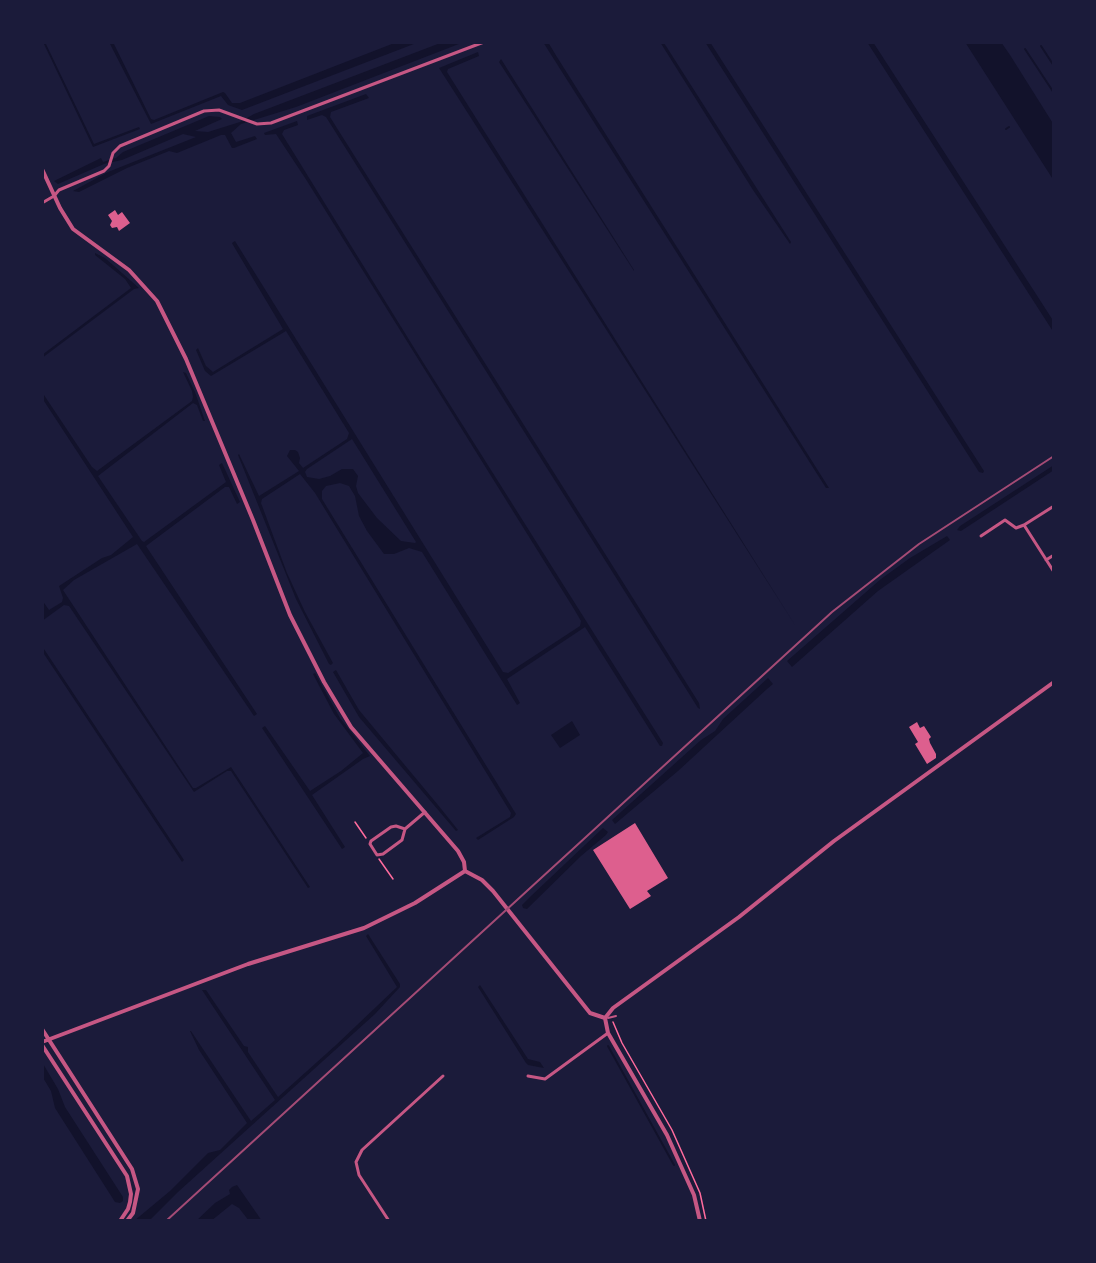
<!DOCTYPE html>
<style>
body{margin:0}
#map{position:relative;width:1096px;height:1263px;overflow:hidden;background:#1b1b3a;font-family:Helvetica,sans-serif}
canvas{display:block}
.frame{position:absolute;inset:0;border:44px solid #1b1b3a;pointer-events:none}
</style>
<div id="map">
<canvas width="1096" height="1263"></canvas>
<div class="frame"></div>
</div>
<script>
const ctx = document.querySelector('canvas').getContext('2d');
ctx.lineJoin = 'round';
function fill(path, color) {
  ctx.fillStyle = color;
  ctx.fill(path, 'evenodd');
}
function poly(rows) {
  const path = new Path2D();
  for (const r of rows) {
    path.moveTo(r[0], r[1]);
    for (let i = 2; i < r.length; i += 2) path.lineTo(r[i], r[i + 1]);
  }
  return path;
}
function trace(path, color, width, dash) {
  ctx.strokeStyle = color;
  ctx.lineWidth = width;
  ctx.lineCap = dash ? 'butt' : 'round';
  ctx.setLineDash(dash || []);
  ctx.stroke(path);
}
fill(poly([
 [43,42,45,42,94,144,139,127,140,129,93,147],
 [109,42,113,42,151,119,154,120,223,92,225,93,232,103,240,103,397,42,419,42,242,110,228,105,221,96,151,124],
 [443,42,464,42,296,107,241,124,231,133,236,142,255,136,257,139,234,148,232,148,225,135,221,135,177,153,169,151,127,168,79,192,73,191,108,172,196,137,183,134,122,160,104,164,58,184,54,181,101,158,103,162,116,158,123,152,209,116,220,117,222,119,195,131,208,132,240,122,254,114],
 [543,42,548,42,557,57,829,488,826,488],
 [660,42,663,42,666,46,791,242,790,244,753,190],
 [705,42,710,42,984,471,983,473,979,472],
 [867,42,873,42,1036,294,1054,322,1054,333],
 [965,42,1001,42,1010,55,1054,125,1054,181],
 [478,52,479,56,448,69,447,72,795,625,439,68],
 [501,59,634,270,634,271,499,62],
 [366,94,369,98,331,112,330,117,699,703,700,709,698,708,326,117,322,115,307,120,307,116],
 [297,121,298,125,284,130,282,134,416,351,663,743,662,746,660,746,585,627,507,679,520,703,517,705,422,552,409,548,394,554,384,554,367,531,359,516,355,496,349,486,340,483,326,486,322,491,322,499,516,814,514,817,478,840,476,838,510,817,511,813,315,493,300,474,262,499,261,503,287,573,305,612,333,663,331,665,329,664,296,599,238,455,239,454,259,496,299,471,287,456,290,450,295,450,298,452,300,458,299,463,303,468,347,439,349,433,286,331,211,376,205,371,196,350,198,348,206,366,213,372,283,329,233,245,232,243,235,241,503,672,508,673,580,626,581,621,574,609,307,181,276,134,265,135,264,133],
 [352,439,416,542,415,543,401,541,377,518,358,493,356,486,358,476,353,469,342,469,330,476,319,479,307,477,305,472,307,469],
 [95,253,105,258,139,288,134,289,42,358,42,355,131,288,125,279,95,255],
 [183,372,186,373,195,392,205,421,203,421,197,405,193,403,98,476,142,541,144,542,226,482,219,465,222,463,240,502,237,504,229,487,225,487,146,546,257,714,254,716,137,544,74,580,63,590,193,788,196,788,231,767,310,887,308,888,231,771,227,771,194,792,69,606,64,605,42,621,42,600,49,610,62,602,63,598,59,586,102,558,111,555,133,537,42,398,42,392,92,467,97,471,192,401,193,397,192,391],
 [1054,465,1054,470,961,531,957,530,960,526],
 [947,536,950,540,878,591,792,667,787,661,881,579,910,558],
 [42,646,184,860,182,862,42,651],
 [336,670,359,710,438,805,458,830,456,831,359,717,333,672],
 [315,673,340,718,370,756,363,759,312,795,345,847,342,849,262,728,265,726,310,791,341,771,363,753,334,714,313,674],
 [768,678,773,684,767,689,678,771,615,824,612,820,701,740,715,731,723,719],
 [572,721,580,735,560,748,551,735],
 [603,828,608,832,606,835,581,856,527,909,523,908,522,905,531,896],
 [368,934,400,984,400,987,375,1014,178,1192,149,1221,134,1221,170,1191,208,1153,220,1150,247,1123,199,1050,190,1031,191,1031,251,1121,275,1100,202,990,206,990,244,1046,248,1047,248,1052,278,1097,336,1045,397,987,366,936],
 [480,985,528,1059,540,1062,544,1068,528,1065,526,1063,478,987],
 [42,1062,58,1089,65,1107,123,1197,123,1201,120,1203,115,1202,55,1108,51,1091,42,1076],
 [237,1185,262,1221,249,1221,239,1208,232,1204,211,1221,196,1221,215,1203,230,1194,229,1190,232,1187]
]), '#12122b');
trace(poly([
 [1041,46,1054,66],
 [1025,49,1054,93],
 [1006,129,1009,127],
 [608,1046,674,1165]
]), '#12122b', 2);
fill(poly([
 [115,210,118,215,122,212,130,223,119,231,117,227,112,228,110,225,112,221,108,215],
 [917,722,920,728,924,726,931,737,929,739,930,743,936,754,936,758,927,764,915,744,918,742,909,727],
 [635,823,668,878,647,891,651,896,630,909,593,850]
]), '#dd5f8e');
trace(poly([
 [355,822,366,838],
 [379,859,393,879],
 [613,1022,622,1043,672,1130,700,1193,706,1221]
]), '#ff6b9d', 1.5);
trace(poly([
 [608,1018,616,1016]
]), '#c65784', 2);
trace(poly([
 [42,203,54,196,59,190,104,171,109,166,113,153,120,146,204,111,219,110,257,124,271,123,484,42],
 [1024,525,1054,506],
 [981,536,1005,520,1016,528,1024,525,1054,572],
 [1046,560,1054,555],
 [405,829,402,840,383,854,377,855,370,844,371,841,391,827,396,826,405,829,425,812],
 [528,1076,545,1079,608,1033],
 [389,1221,359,1175,356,1162,362,1150,443,1076]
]), '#c65784', 3);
trace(poly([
 [42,169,60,208,73,229,129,270,157,301,186,359,253,520,290,615,324,682,351,727,458,851,464,862,465,871],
 [465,871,482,880,493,891,590,1013,605,1018],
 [605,1018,613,1008,739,917,834,841,1054,682],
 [605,1018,608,1033,667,1135,694,1195,700,1221],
 [42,1029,132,1169,138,1189,133,1213,127,1221],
 [42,1042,248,964,364,928,415,903,465,871],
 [42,1045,127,1176,131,1194,130,1202,128,1209,120,1221]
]), '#c65784', 4);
trace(poly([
 [166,1221,832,612,919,544,1054,456]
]), '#a44b75', 2);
</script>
